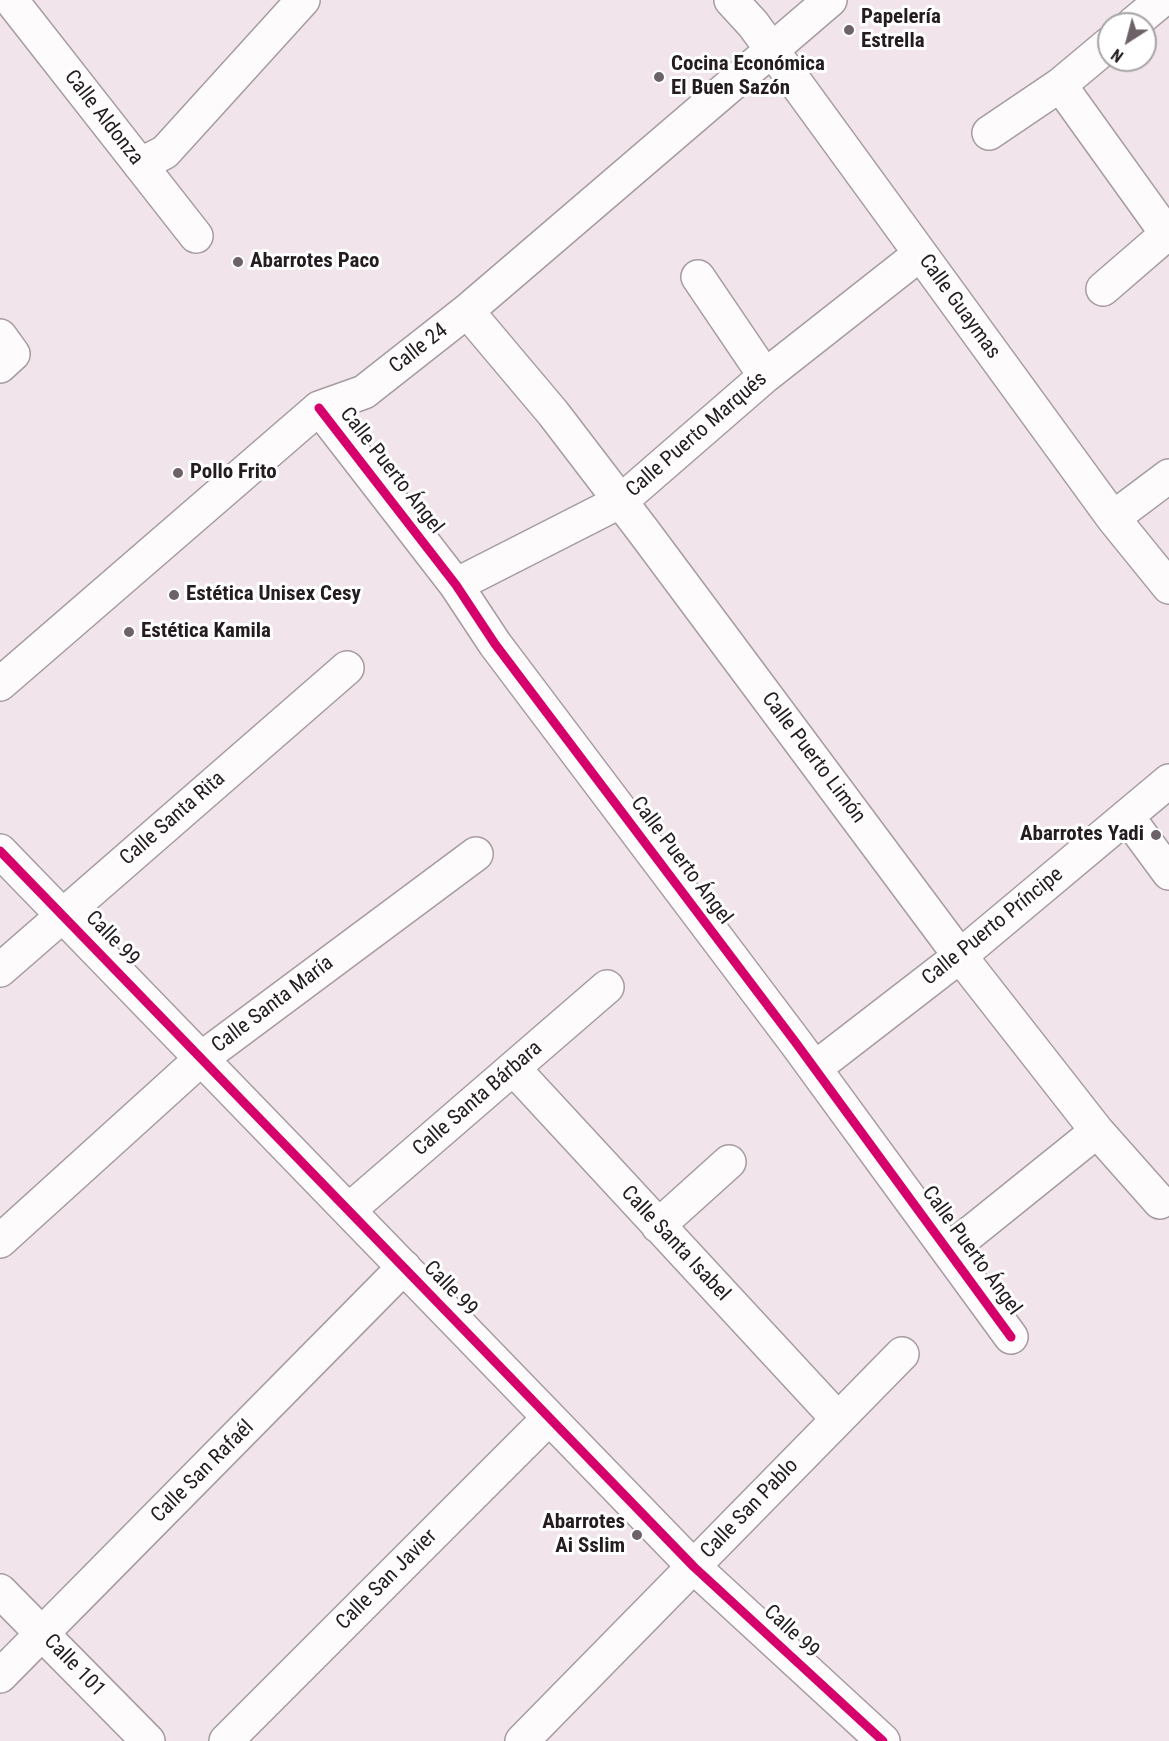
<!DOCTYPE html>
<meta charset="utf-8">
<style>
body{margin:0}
#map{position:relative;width:1169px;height:1741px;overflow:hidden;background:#f1e4eb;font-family:"Roboto Condensed",sans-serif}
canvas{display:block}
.north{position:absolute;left:1097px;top:12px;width:60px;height:60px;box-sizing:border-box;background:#fff;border:2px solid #a7a4a6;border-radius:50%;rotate:216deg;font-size:16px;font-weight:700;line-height:24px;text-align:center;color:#241c20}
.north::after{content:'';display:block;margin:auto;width:21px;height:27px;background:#6c6267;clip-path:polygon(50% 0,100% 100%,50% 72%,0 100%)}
</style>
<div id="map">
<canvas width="1169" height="1741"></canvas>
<div class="north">N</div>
</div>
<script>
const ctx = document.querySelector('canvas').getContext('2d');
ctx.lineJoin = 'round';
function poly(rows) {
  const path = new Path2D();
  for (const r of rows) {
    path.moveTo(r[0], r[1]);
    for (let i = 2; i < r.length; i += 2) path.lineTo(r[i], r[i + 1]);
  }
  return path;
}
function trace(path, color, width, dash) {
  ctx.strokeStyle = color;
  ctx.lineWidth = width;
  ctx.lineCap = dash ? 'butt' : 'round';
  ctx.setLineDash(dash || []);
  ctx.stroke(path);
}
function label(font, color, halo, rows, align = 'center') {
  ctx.font = font + ' "Roboto Condensed",sans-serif';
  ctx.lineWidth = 6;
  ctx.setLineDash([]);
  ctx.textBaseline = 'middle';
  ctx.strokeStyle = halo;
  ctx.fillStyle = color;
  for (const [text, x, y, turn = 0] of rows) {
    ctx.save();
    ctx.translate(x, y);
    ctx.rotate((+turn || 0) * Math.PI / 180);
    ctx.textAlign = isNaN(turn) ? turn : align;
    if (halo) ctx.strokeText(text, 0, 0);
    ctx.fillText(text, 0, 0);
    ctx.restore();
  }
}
const minor = poly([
 [11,0,196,236],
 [731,0,753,24,1113,518,1169,587],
 [1133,24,1162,0],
 [1060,85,1167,234],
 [989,133,1060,85,1109,44],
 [140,165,165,152,303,0],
 [698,277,765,376],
 [1103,289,1169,232],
 [467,311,553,413,644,532,960,956,1097,1131,1160,1202],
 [0,336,13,354,0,366],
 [319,408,456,585,495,644,796,1043,1011,1337],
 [1113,518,1169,476],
 [456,585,621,501,765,376,920,254],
 [0,684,319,408,364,392,467,311,830,0],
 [1127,816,1169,873],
 [0,851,694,1567,883,1741],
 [0,970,347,668],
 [815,1068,960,956,1169,781],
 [514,1069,837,1418],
 [349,1210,607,987],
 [658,1226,729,1162],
 [0,1241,202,1058,476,854],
 [948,1251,1097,1131],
 [0,1591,148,1741],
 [0,1676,404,1267],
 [226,1741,549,1418],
 [522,1741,902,1354]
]);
trace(minor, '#a59ba0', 36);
trace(minor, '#fdfbfc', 33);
trace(poly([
 [319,408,456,585,495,644,796,1043,1011,1337],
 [0,851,694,1567,883,1741]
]), '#d6006c', 9);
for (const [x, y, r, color] of [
 [849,30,6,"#6c6267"],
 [659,77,6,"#6c6267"],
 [238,262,6,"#6c6267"],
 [178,473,6,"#6c6267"],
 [174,595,6,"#6c6267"],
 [129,632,6,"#6c6267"],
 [1156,835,6,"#6c6267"],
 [637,1535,6,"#6c6267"]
]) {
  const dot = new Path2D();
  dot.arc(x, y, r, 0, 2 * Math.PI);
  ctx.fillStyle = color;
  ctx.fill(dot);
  trace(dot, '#fff', 2);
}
label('bold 21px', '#241c20', '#fff', [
 ["Papelería",861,18],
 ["Estrella",861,42],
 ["Cocina Económica",671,65],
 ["El Buen Sazón",671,89],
 ["Abarrotes Paco",250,262],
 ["Pollo Frito",190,473],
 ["Estética Unisex Cesy",186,595],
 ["Estética Kamila",141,632],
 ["Abarrotes Yadi",1144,835,"right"],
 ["Abarrotes",625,1523,"right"],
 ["Ai Sslim",625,1547,"right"]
], 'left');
label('21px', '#241c20', '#fff', [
 ["Calle Aldonza",103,118,52],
 ["Calle Guaymas",959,307,54],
 ["Calle 24",419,349,-38],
 ["Calle Puerto Marqués",697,435,-41],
 ["Calle Puerto Ángel",391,471,52],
 ["Calle Puerto Limón",813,758,53],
 ["Calle Santa Rita",173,819,-41],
 ["Calle Puerto Ángel",681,861,53],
 ["Calle Puerto Príncipe",993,927,-39],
 ["Calle 99",112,939,46],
 ["Calle Santa María",273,1005,-37],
 ["Calle Santa Bárbara",478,1099,-41],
 ["Calle Santa Isabel",675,1244,47],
 ["Calle Puerto Ángel",971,1251,54],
 ["Calle 99",450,1289,46],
 ["Calle San Rafaél",203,1472,-45],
 ["Calle San Pablo",750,1509,-46],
 ["Calle San Javier",387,1580,-45],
 ["Calle 99",791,1632,43],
 ["Calle 101",74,1666,46]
]);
</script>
